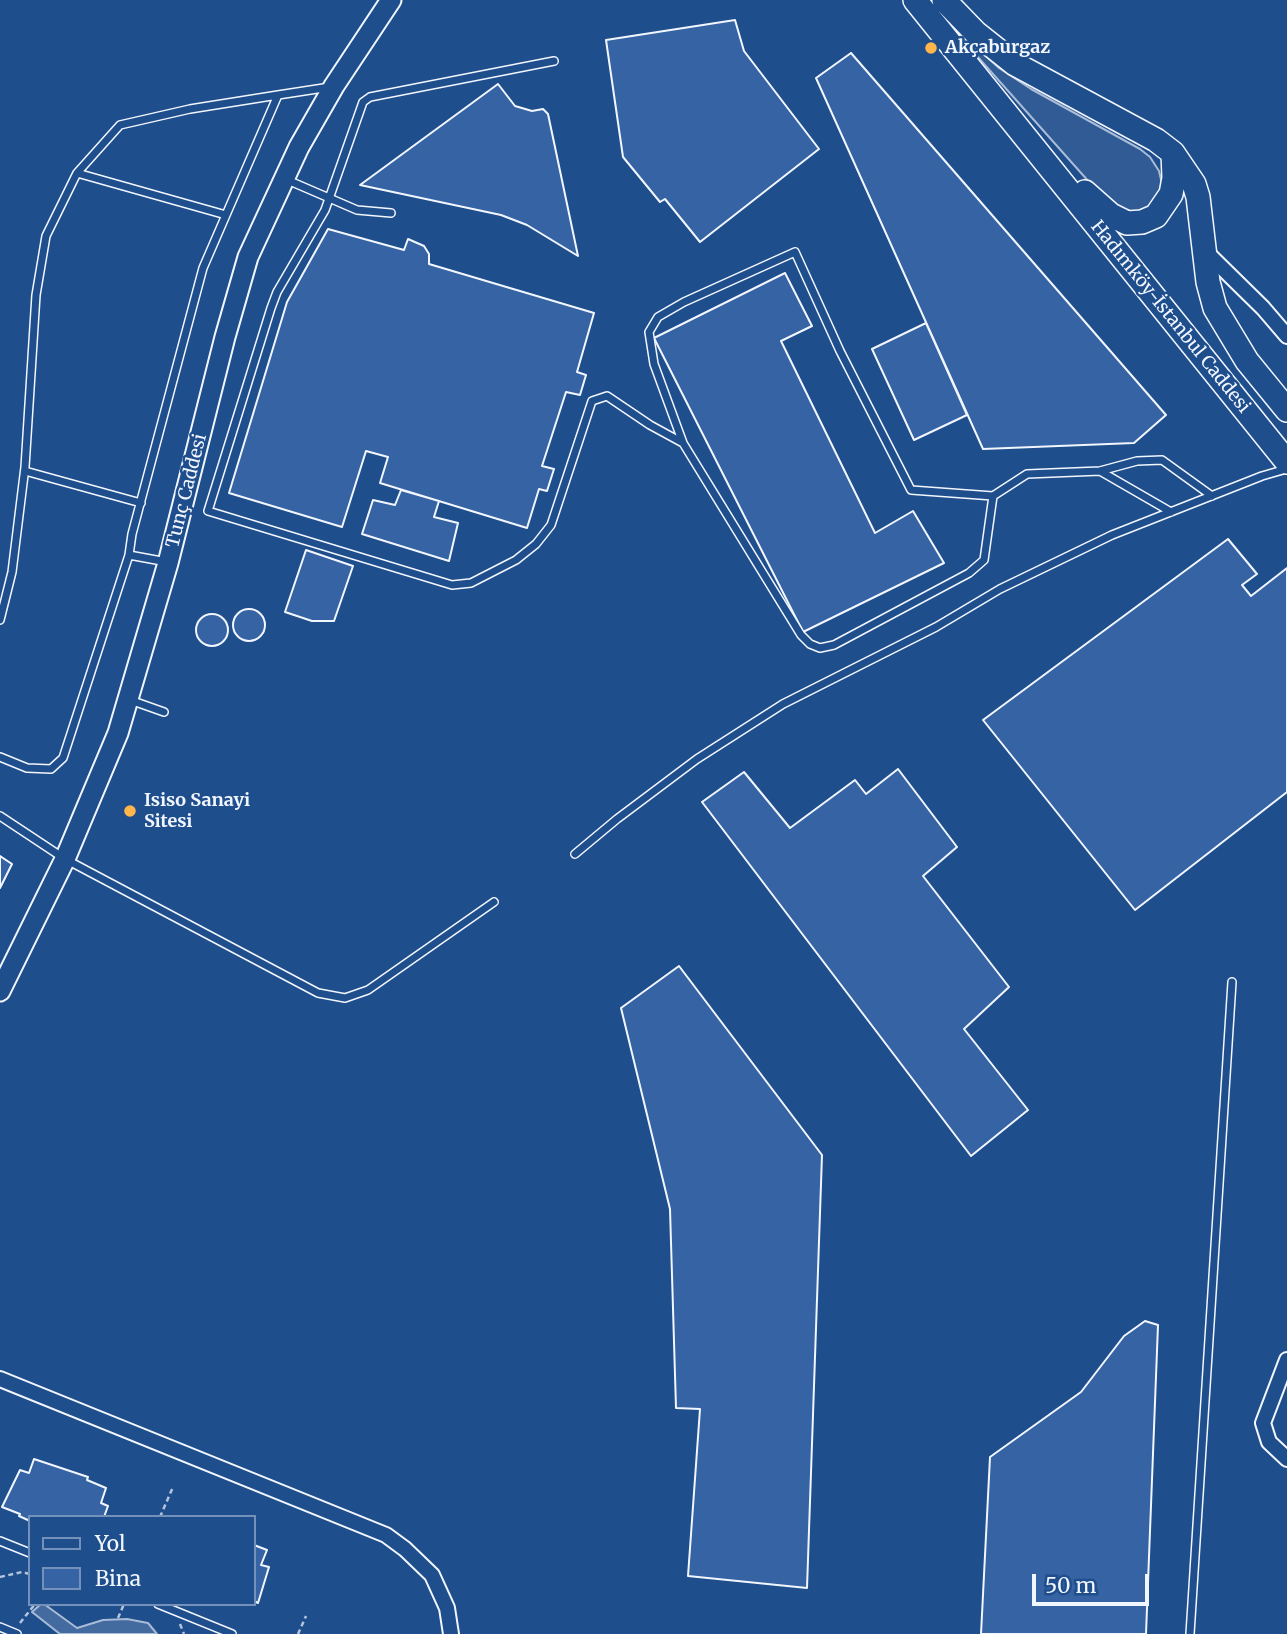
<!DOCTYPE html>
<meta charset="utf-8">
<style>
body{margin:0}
#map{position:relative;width:1287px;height:1634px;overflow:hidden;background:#1f4e8c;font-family:Merriweather,serif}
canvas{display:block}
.legend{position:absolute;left:28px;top:1515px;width:228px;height:91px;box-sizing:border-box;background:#1f4e8c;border:2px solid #7391ba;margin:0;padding:9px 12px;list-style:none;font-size:21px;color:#f2f6ff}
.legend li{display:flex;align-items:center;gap:14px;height:35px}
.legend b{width:35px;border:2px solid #7391ba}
.scale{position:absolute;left:1032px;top:1574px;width:117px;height:32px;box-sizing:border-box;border:4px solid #f2f6ff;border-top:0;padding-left:9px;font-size:21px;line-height:24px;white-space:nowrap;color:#f2f6ff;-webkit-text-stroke:5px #1f4e8c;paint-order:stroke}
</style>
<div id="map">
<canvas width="1287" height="1634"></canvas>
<ul class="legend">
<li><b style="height:9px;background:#1f4e8c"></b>Yol</li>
<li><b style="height:19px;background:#3563a3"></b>Bina</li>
</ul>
<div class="scale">50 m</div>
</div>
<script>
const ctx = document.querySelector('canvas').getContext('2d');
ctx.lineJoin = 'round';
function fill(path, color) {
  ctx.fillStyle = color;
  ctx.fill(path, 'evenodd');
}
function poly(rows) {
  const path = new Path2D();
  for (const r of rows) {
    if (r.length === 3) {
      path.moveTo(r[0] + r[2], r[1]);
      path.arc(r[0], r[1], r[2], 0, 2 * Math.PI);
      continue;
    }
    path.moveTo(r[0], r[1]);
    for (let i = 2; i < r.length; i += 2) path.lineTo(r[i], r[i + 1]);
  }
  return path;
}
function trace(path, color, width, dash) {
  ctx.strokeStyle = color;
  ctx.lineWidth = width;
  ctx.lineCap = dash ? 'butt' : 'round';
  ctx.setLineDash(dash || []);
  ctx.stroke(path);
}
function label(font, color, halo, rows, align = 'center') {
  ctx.font = font + ' Merriweather,serif';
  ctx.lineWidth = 5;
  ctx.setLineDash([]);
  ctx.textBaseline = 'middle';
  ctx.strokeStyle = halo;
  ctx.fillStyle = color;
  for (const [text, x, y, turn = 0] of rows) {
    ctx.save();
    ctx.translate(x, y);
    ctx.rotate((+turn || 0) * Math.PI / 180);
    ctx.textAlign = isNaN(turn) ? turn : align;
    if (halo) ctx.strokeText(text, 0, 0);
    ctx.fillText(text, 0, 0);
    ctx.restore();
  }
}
const built = poly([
 [940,7,977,48,999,68,1031,89,1140,149,1150,157,1159,171,1162,184,1161,193,1154,205,1142,212,1131,214,1106,201,936,10,940,7]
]);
fill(built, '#305b95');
trace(built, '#a8bbd7', 2);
const water = poly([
 [41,1604,44,1604,77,1628,103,1620,127,1619,148,1623,157,1634,60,1634,32,1612,41,1604]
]);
fill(water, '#446ba0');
trace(water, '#a8bbd7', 2);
const building = poly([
 [735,20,744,51,819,149,700,242,665,199,660,202,623,157,606,40,735,20],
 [851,53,1166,415,1134,443,983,449,816,78,851,53],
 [498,84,515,106,532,111,543,109,548,114,578,256,527,225,501,215,360,185,498,84],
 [328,229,404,250,408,239,424,246,429,254,429,264,594,313,577,372,586,375,580,395,566,392,542,466,554,469,547,491,539,489,527,528,380,483,388,457,366,451,342,527,229,493,287,302,328,229],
 [785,273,812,326,781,341,875,533,913,511,944,563,803,632,654,338,785,273],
 [926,323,967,415,914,440,872,349,926,323],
 [401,490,439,501,434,517,458,523,449,561,362,534,373,500,395,505,401,490],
 [1228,539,1257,574,1242,585,1251,596,1287,568,1287,792,1135,910,983,720,1228,539],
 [306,550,353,566,334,621,312,621,285,612,306,550],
 [249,625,16],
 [212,630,16],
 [898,769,957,847,923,876,1009,987,964,1029,1028,1110,971,1156,702,802,744,772,790,828,855,780,866,794,898,769],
 [0,856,12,864,0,888,0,856],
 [679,966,822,1155,807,1588,688,1576,700,1409,676,1408,670,1209,621,1008,679,966],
 [1145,1321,1158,1325,1146,1634,981,1634,990,1457,1081,1392,1124,1336,1145,1321],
 [34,1459,88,1477,87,1480,106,1488,101,1503,108,1506,104,1517,30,1517,30,1521,19,1516,20,1514,2,1507,20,1470,29,1473,34,1459],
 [254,1545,267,1550,261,1565,269,1567,258,1603,254,1601,254,1545]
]);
fill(building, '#3563a3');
trace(building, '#f2f6ff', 2);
const service = poly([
 [554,61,370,97,363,102,325,210,277,292,271,308,208,511,452,585,471,583,516,560,536,544,551,525,592,401,607,396,650,425,683,443],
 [77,173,226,215],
 [285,179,357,210,391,213],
 [25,471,141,503],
 [1100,471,1171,512],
 [993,496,984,560,969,573,834,645,820,648,810,644,801,635,683,443,654,364,649,332,658,317,684,302,795,252,840,351,911,490,993,496,1027,474,1100,471,1137,461,1162,460,1212,496],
 [167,562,129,555,132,534,203,268,278,95,330,87],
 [0,620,12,572,25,467,36,295,46,236,77,173,120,125,190,109,278,95],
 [130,700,164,712],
 [0,757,27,768,51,769,63,758,129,555],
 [0,816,65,859,318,993,345,998,368,990,494,902],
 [575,854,617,819,697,759,783,704,936,627,1000,589,1112,535,1262,476,1286,469],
 [0,1541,30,1553],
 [158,1604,232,1634],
 [0,1627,17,1634],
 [1190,1634,1232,982]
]);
const minor = poly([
 [1204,250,1263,308,1287,336],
 [1287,1360,1263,1423,1269,1442,1287,1459],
 [0,1379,386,1535,405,1549,432,1575,447,1608,451,1634]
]);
const secondary = poly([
 [0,991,65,859,118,733,168,563,225,337,248,257,299,147,334,86,391,0]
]);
const primary = poly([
 [915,0,1287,462],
 [944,0,976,33,1015,64,1156,140,1173,153,1194,184,1198,197,1208,282,1215,308,1247,361,1287,410],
 [1085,192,1111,215,1127,223,1142,222,1156,216,1171,194,1174,178,1173,153]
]);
trace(service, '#f2f6ff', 10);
trace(minor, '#f2f6ff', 18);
trace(secondary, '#f2f6ff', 23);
trace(primary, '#f2f6ff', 26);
trace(poly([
 [160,1517,173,1487],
 [0,1577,22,1572,30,1574],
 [118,1618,124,1604],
 [20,1623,35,1604],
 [180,1624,184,1634],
 [298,1634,306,1616]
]), '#b3c4dc', 2.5, [5, 3.5]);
trace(service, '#1f4e8c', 7);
trace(minor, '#1f4e8c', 14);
trace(secondary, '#1f4e8c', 19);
trace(primary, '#1f4e8c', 23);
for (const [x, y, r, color] of [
 [931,48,7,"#ffb74d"],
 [130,811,7,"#ffb74d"]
]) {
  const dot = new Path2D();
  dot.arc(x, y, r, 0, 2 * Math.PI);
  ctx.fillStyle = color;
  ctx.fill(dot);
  trace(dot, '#1f4e8c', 2.5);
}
label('bold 18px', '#f2f6ff', '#1f4e8c', [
 ["Akçaburgaz",945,48],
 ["Isiso Sanayi",144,801],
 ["Sitesi",144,822]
], 'left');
label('18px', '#f2f6ff', '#1f4e8c', [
 ["Hadımköy-İstanbul Caddesi",1170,317,51],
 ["Tunç Caddesi",187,491,-76]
]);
</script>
